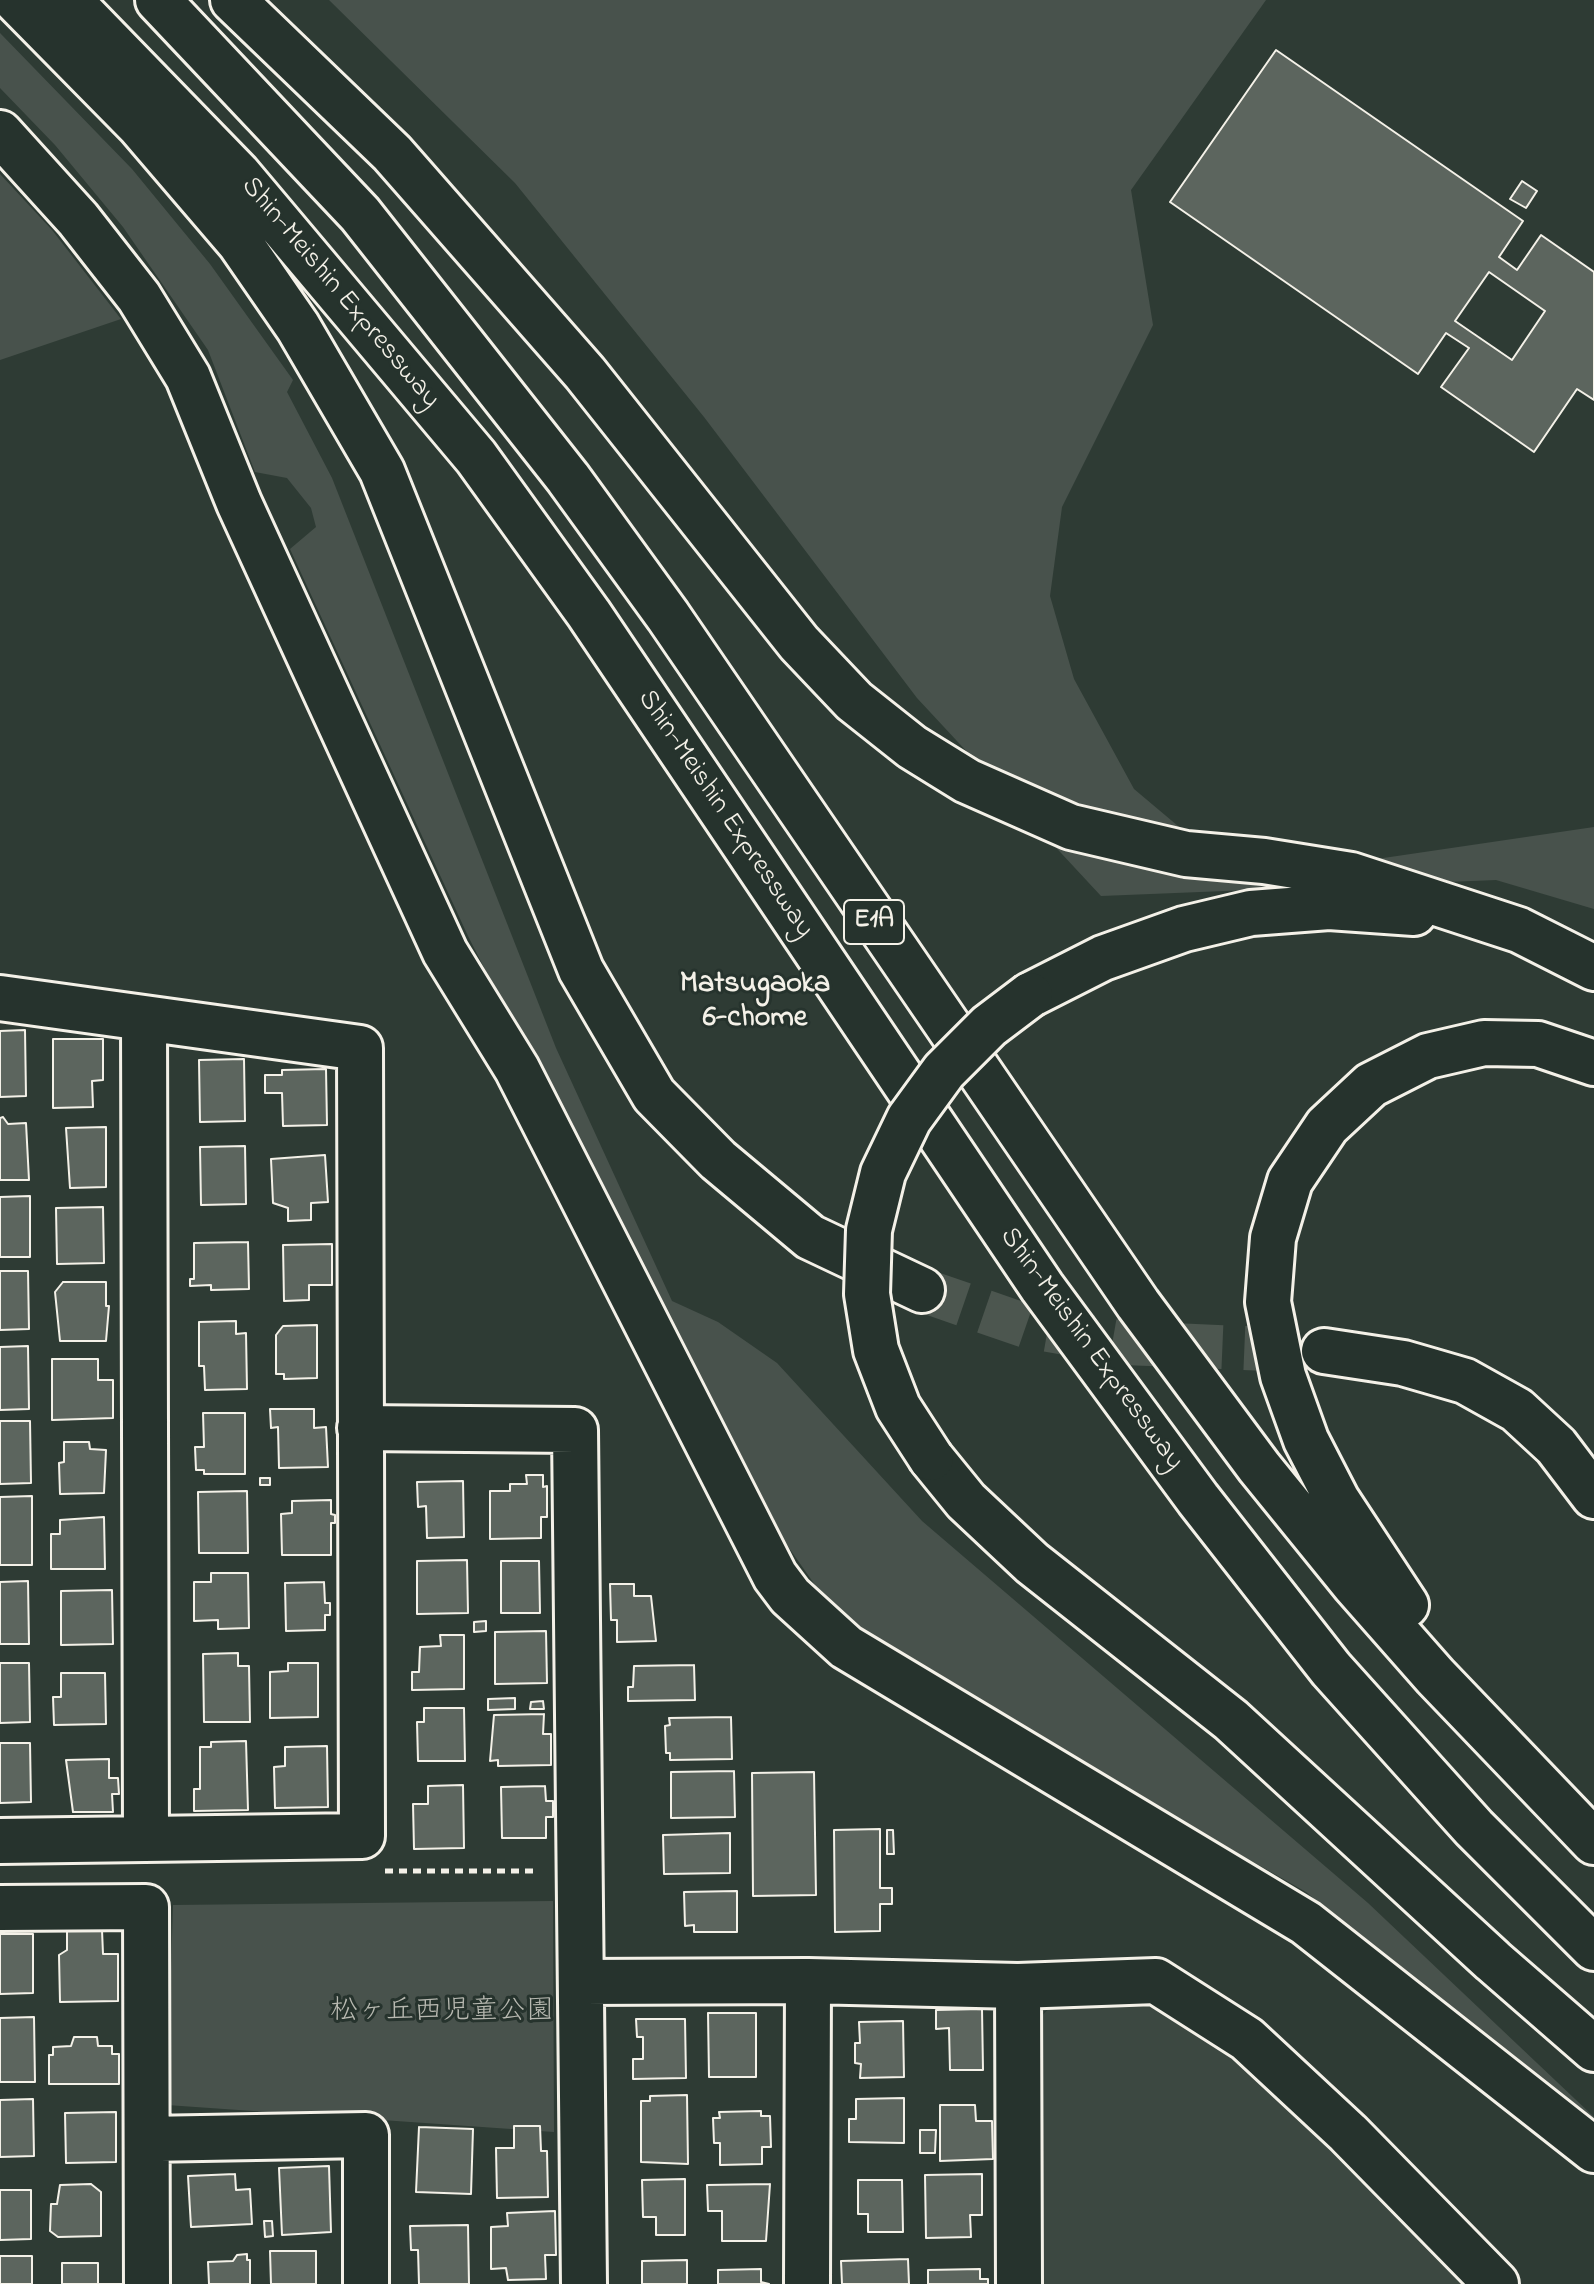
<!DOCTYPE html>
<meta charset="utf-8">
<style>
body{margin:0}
canvas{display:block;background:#2e3b34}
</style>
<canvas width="1594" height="2284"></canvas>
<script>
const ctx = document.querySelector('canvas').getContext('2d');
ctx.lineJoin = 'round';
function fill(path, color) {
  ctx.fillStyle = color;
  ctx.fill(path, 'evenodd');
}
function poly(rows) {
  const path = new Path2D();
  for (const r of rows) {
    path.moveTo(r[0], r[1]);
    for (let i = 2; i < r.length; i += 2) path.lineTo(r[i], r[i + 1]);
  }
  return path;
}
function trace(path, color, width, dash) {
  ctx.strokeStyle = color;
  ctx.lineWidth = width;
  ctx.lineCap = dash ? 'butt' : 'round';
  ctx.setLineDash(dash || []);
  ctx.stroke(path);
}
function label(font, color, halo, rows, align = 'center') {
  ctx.font = font + ' "Indie Flower","Klee One",sans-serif';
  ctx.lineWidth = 6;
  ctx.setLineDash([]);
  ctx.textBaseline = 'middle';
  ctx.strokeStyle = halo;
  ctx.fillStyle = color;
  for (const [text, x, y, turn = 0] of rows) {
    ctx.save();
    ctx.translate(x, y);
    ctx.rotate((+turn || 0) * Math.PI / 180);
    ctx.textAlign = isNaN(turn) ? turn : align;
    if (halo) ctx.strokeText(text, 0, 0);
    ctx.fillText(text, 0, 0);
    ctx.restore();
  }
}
fill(poly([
 [1157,1999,1238,2060,1457,2274,1497,2284,1040,2284,1039,2019,1055,2002]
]), '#3c4841');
fill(poly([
 [329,0,1266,0,1131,190,1153,325,1062,507,1050,596,1074,679,1134,789,1241,879,1594,827,1594,909,1496,880,1101,896,917,698,704,417,515,183],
 [0,33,132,169,210,264,293,380,287,392,332,478,556,1048,672,1301,718,1322,777,1363,922,1521,1368,1903,1594,2117,1594,2124,1306,1892,915,1669,829,1605,787,1545,701,1376,630,1255,468,936,290,549,316,527,311,508,287,478,255,472,208,350,123,227,55,145,0,88],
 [0,174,52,230,121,319,0,360],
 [553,1901,554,2132,167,2105,173,1905]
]), '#48524c');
const building = poly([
 [1276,50,1523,221,1499,257,1517,270,1541,235,1594,272,1594,400,1577,389,1534,452,1441,387,1469,348,1446,333,1418,374,1170,202,1276,50],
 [1489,272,1545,311,1512,360,1455,321,1489,272],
 [1522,181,1537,191,1526,208,1510,199,1522,181],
 [25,1030,26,1096,0,1097,0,1031,25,1030],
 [53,1039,103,1039,103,1080,92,1081,93,1107,53,1108,53,1039],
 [244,1059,245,1121,200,1122,199,1060,244,1059],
 [326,1069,327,1125,283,1126,282,1093,265,1093,265,1075,282,1075,282,1070,326,1069],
 [3,1117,8,1124,26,1123,29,1180,0,1180,0,1118,3,1117],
 [106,1127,106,1187,70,1188,66,1128,106,1127],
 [245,1146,246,1204,201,1205,200,1147,245,1146],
 [325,1155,328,1202,311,1203,311,1220,288,1221,288,1208,273,1203,271,1159,325,1155],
 [30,1196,30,1257,0,1257,0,1197,30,1196],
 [103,1207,104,1263,57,1264,56,1208,103,1207],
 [248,1242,249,1289,211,1290,211,1285,190,1286,190,1279,194,1279,194,1243,248,1242],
 [332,1244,332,1285,309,1285,309,1300,284,1301,283,1245,332,1244],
 [0,1271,28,1271,29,1329,0,1330,0,1271],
 [63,1282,106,1282,106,1306,109,1306,106,1341,60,1341,55,1292,63,1282],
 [236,1321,236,1334,246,1333,247,1389,205,1390,204,1366,199,1366,199,1322,236,1321],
 [317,1325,317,1378,284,1379,284,1374,276,1374,276,1335,283,1326,317,1325],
 [28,1346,29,1409,0,1410,0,1347,28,1346],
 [52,1359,98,1359,98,1380,113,1380,113,1418,52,1420,52,1359],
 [270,1409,314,1409,314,1428,326,1427,328,1467,279,1468,278,1427,271,1428,270,1409],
 [203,1413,245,1413,245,1474,204,1474,204,1470,196,1470,195,1447,204,1447,203,1413],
 [0,1421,30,1421,31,1483,0,1484,0,1421],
 [64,1442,89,1442,90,1449,106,1450,104,1493,60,1494,59,1463,64,1462,64,1442],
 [526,1475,543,1475,543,1487,547,1486,547,1517,541,1517,541,1538,490,1539,490,1491,510,1491,510,1484,527,1484,526,1475],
 [260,1478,270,1478,270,1485,260,1485,260,1478],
 [463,1481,464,1537,427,1538,426,1506,418,1507,417,1482,463,1481],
 [247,1491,248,1553,199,1553,198,1492,247,1491],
 [32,1496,32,1565,0,1565,0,1497,32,1496],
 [331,1500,331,1514,335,1515,335,1523,331,1523,331,1555,282,1555,281,1514,292,1513,292,1501,331,1500],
 [104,1517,105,1569,51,1569,51,1534,60,1534,60,1520,104,1517],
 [467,1560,468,1613,417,1614,417,1561,467,1560],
 [501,1561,539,1561,540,1613,501,1613,501,1561],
 [211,1573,248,1573,249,1628,218,1629,218,1620,194,1621,194,1582,211,1582,211,1573],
 [28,1581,29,1644,0,1644,0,1582,28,1581],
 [324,1582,325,1603,330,1603,330,1615,325,1615,325,1630,286,1631,285,1583,324,1582],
 [610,1584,634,1584,634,1596,651,1596,656,1641,617,1642,617,1620,611,1620,610,1584],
 [112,1590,113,1644,61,1645,61,1591,112,1590],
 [486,1621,486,1631,474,1632,474,1622,486,1621],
 [546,1631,547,1683,495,1684,495,1632,546,1631],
 [440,1635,464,1635,464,1689,412,1690,412,1672,419,1672,420,1647,441,1646,440,1635],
 [238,1653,238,1666,249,1666,250,1722,204,1722,203,1654,238,1653],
 [0,1663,29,1663,30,1722,0,1723,0,1663],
 [288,1663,318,1663,318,1717,270,1718,270,1672,288,1671,288,1663],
 [694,1665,695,1700,628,1701,628,1687,633,1687,634,1666,694,1665],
 [61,1673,105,1673,106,1724,54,1725,53,1697,61,1697,61,1673],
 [515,1698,515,1709,488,1710,488,1699,515,1698],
 [543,1701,544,1709,530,1709,531,1702,543,1701],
 [424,1708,464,1708,465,1761,418,1761,417,1722,424,1722,424,1708],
 [544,1714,543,1734,551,1734,551,1765,498,1766,498,1760,490,1761,494,1715,544,1714],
 [731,1717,732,1759,670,1760,670,1753,666,1753,665,1726,670,1725,669,1718,731,1717],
 [246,1741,248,1810,194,1811,194,1789,200,1789,200,1747,211,1747,211,1742,246,1741],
 [0,1743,30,1743,31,1802,0,1803,0,1743],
 [327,1746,328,1807,275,1808,274,1767,285,1766,285,1747,327,1746],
 [109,1759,109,1778,118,1778,119,1794,112,1794,113,1812,73,1812,66,1760,109,1759],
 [734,1771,735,1817,671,1818,671,1772,734,1771],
 [814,1772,816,1895,753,1896,752,1773,814,1772],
 [463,1785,464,1848,414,1849,413,1804,428,1804,428,1786,463,1785],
 [545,1786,546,1801,553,1801,553,1817,546,1817,546,1838,502,1838,501,1787,545,1786],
 [880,1829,880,1888,892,1888,892,1904,880,1904,880,1931,835,1932,834,1830,880,1829],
 [887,1830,893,1830,894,1854,887,1854,887,1830],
 [730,1833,730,1873,664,1874,663,1835,730,1833],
 [737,1891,737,1932,694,1932,694,1925,685,1926,684,1892,737,1891],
 [102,1930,103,1954,118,1954,118,2001,60,2002,59,1955,67,1950,67,1931,102,1930],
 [0,1934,33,1934,33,1993,0,1994,0,1934],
 [982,2009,983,2070,950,2070,949,2028,936,2029,936,2010,982,2009],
 [708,2013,756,2013,756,2077,709,2077,708,2013],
 [34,2017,35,2082,0,2082,0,2018,34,2017],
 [636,2019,685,2019,686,2078,633,2079,633,2059,643,2059,643,2037,637,2037,636,2019],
 [903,2021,904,2077,860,2078,861,2064,855,2063,855,2043,860,2043,859,2022,903,2021],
 [74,2037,97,2037,98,2046,112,2046,112,2054,119,2054,119,2084,49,2084,49,2055,53,2055,53,2047,71,2046,74,2037],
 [687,2095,688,2164,641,2162,641,2101,650,2101,650,2096,687,2095],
 [904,2098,904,2143,849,2142,849,2119,856,2119,856,2099,904,2098],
 [33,2099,34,2156,0,2157,0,2100,33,2099],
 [940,2105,975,2105,976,2121,992,2121,993,2159,940,2161,940,2105],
 [761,2111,761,2116,770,2116,771,2147,762,2147,762,2164,720,2165,720,2143,714,2143,713,2118,720,2118,719,2112,761,2111],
 [116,2112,116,2162,66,2163,65,2113,116,2112],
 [514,2126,540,2126,541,2151,547,2151,548,2197,497,2198,496,2148,514,2148,514,2126],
 [419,2127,473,2129,471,2194,416,2192,419,2127],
 [920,2130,936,2130,935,2153,920,2153,920,2130],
 [329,2166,331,2232,282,2235,279,2168,329,2166],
 [235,2174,236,2190,250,2189,252,2224,191,2227,188,2176,235,2174],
 [982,2174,982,2215,970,2215,971,2237,926,2238,925,2175,982,2174],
 [685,2179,685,2235,656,2235,656,2217,643,2217,642,2180,685,2179],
 [858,2180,902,2180,903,2232,868,2232,868,2214,858,2214,858,2180],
 [91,2184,101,2192,101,2236,58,2237,50,2231,51,2204,57,2204,60,2185,91,2184],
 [770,2184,766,2241,722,2241,722,2211,708,2211,707,2185,770,2184],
 [0,2190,31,2190,31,2239,0,2240,0,2190],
 [555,2211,556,2255,545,2255,546,2279,508,2280,506,2268,491,2269,491,2227,508,2226,507,2213,555,2211],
 [264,2221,272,2221,273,2236,265,2237,264,2221],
 [468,2225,469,2284,419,2284,418,2250,411,2250,410,2226,468,2225],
 [270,2251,316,2251,316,2284,271,2284,270,2251],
 [247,2254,247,2260,250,2260,250,2284,209,2284,208,2262,233,2261,237,2255,247,2254],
 [0,2256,32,2256,32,2284,0,2284,0,2256],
 [908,2259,909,2284,842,2284,841,2261,908,2259],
 [687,2260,687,2284,642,2284,642,2261,687,2260],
 [62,2263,98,2263,98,2284,122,2284,62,2284,62,2263],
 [761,2269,761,2282,769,2284,718,2284,718,2270,761,2269],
 [980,2269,980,2279,988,2279,988,2284,928,2284,928,2270,980,2269]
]);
fill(building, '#5c655e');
trace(building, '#f4f1e8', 2);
trace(poly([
 [922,1290,1026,1326,1124,1343,1314,1351]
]), '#4c564f', 44, [44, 22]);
const street = poly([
 [0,998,360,1048,362,1836,0,1841],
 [144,1020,146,1839],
 [360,1428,575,1430,584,2284],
 [0,1908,146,1907,147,2284],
 [583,1982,808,1981,1018,1986,1156,1981,1247,2039,1348,2133,1496,2284],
 [1018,1986,1019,2284],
 [147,2139,366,2135,366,2284],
 [807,2284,808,1981]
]);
const secondary = poly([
 [0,133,78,219,139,297,188,377,239,503,445,952,517,1069,775,1576,790,1596,846,1647,1306,1923,1594,2150]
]);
const highway = poly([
 [16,0,139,125,240,243,298,327,382,471,581,970,654,1095,718,1160,810,1237,922,1290],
 [69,0,238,174,476,457,589,614,1042,1287,1198,1499,1331,1669,1474,1828,1594,1948],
 [158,0,360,214,568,478,668,616,1138,1304,1259,1467,1354,1584,1435,1676,1594,1842],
 [233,0,392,153,585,373,799,643,854,701,912,747,967,781,1071,827,1186,854,1264,861,1351,875,1519,930,1594,968],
 [1030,995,1103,958,1184,929,1251,913,1329,907,1414,913],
 [1324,1351,1403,1363,1465,1381,1517,1410,1556,1446,1594,1496],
 [931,1458,966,1501,1032,1563,1231,1720,1493,1961,1594,2049],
 [1406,1605,1337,1500,1306,1440,1283,1376,1268,1302,1273,1238,1290,1181,1327,1126,1371,1085,1428,1056,1484,1043,1538,1044,1594,1063]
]);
trace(street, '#f4f1e8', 50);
trace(secondary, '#f4f1e8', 50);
trace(highway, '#f4f1e8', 50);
trace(poly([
 [385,1871,539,1871]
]), '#f4f1e8', 5, [8, 6]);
trace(street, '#26332d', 44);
trace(secondary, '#26332d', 44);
trace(highway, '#26332d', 44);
const highwayBridge = poly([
 [931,1458,898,1407,876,1350,867,1294,869,1230,883,1173,909,1119,944,1071,989,1026,1030,995]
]);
trace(highwayBridge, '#f4f1e8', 50, []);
trace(highwayBridge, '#26332d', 44);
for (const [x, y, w] of [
 [874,922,60]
]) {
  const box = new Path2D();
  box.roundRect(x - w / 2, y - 22, w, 44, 6);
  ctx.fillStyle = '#26332d';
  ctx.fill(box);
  trace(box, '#f4f1e8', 2);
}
label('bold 26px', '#f4f1e8', null, [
 ["E1A",874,922]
]);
label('28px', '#f4f1e8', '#26332d', [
 ["Shin-Meishin Expressway",339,294,50],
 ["Shin-Meishin Expressway",724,815,56],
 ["Shin-Meishin Expressway",1090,1350,54]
]);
label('28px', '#b8b9b1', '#26332d', [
 ["松ヶ丘西児童公園",442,2013]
]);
label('bold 30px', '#f4f1e8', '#26332d', [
 ["Matsugaoka",755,986],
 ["6-chome",755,1020]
]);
</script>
